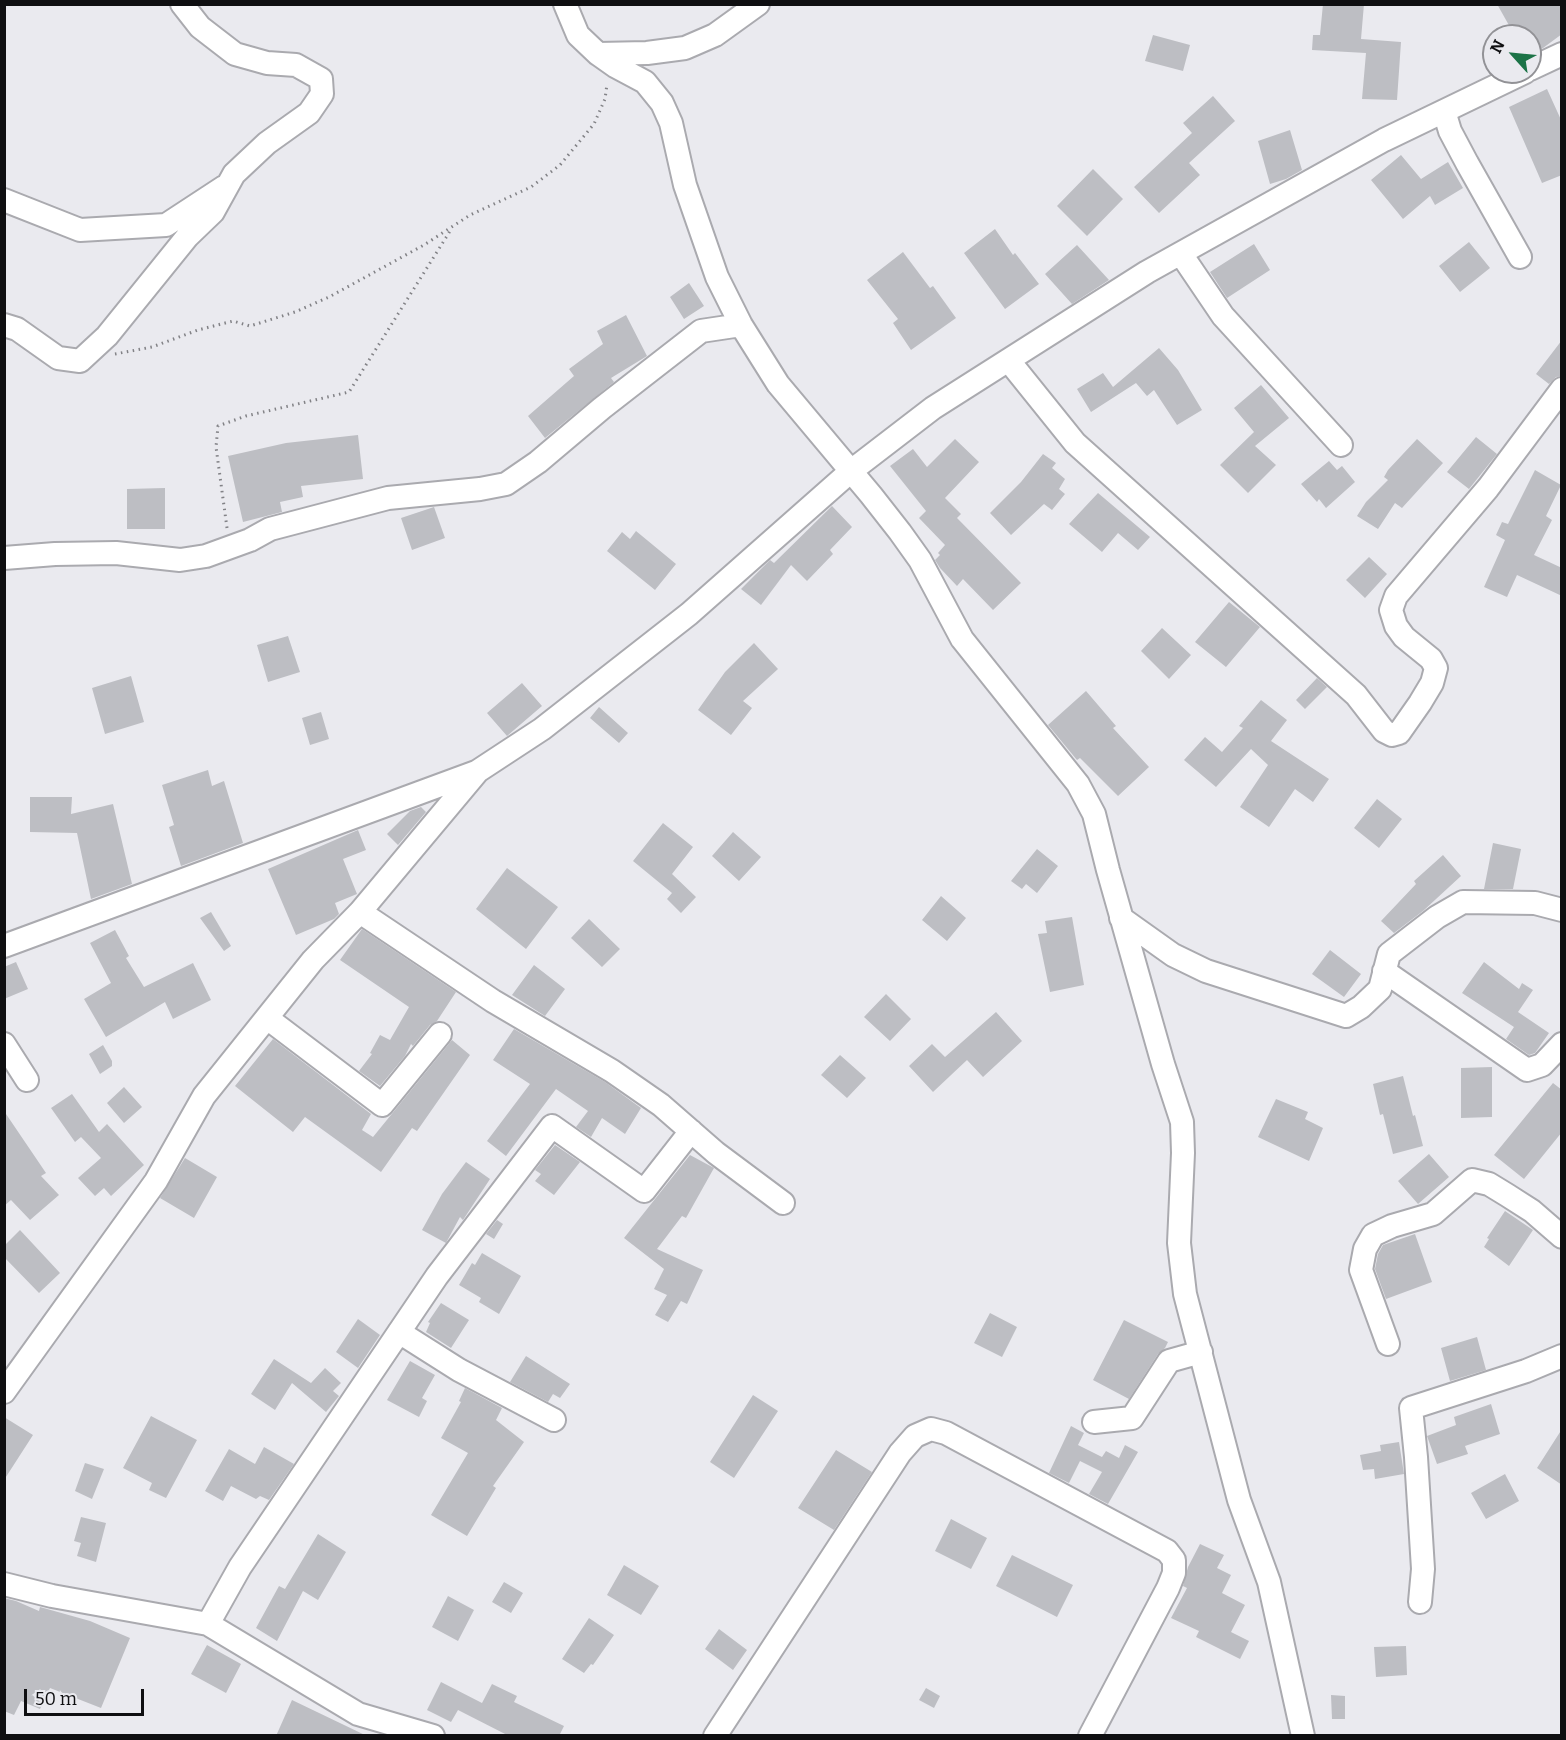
<!DOCTYPE html>
<style>
body{margin:0}
#map{position:relative;width:1566px;height:1740px;overflow:hidden;background:#eaeaef;font-family:Bitter,serif}
canvas{display:block}
.frame{position:absolute;inset:0;border:6px solid #0f0f11;pointer-events:none}
.north{position:absolute;left:1482px;top:24px;width:60px;height:60px;box-sizing:border-box;background:#eaeaef;border:2px solid #929296;border-radius:50%;rotate:297deg;font-size:16px;font-weight:700;line-height:24px;text-align:center;color:#0f0f11}
.north::after{content:'';display:block;margin:auto;width:21px;height:27px;background:#1c7347;clip-path:polygon(50% 0,100% 100%,50% 72%,0 100%)}
.scale{position:absolute;left:24px;top:1689px;width:120px;height:27px;box-sizing:border-box;border:3px solid #0f0f11;border-top:0;padding-left:8px;font-size:18px;line-height:21px;white-space:nowrap;color:#0f0f11;-webkit-text-stroke:4px #eaeaef;paint-order:stroke}
</style>
<div id="map">
<canvas width="1566" height="1740"></canvas>
<div class="frame"></div>
<div class="north">N</div>
<div class="scale">50 m</div>
</div>
<script>
const ctx = document.querySelector('canvas').getContext('2d');
ctx.lineJoin = 'round';
function fill(path, color) {
  ctx.fillStyle = color;
  ctx.fill(path, 'evenodd');
}
function poly(rows) {
  const path = new Path2D();
  for (const r of rows) {
    path.moveTo(r[0], r[1]);
    for (let i = 2; i < r.length; i += 2) path.lineTo(r[i], r[i + 1]);
  }
  return path;
}
function trace(path, color, width, dash) {
  ctx.strokeStyle = color;
  ctx.lineWidth = width;
  ctx.lineCap = dash ? 'butt' : 'round';
  ctx.setLineDash(dash || []);
  ctx.stroke(path);
}
fill(poly([
 [1323,4,1364,4,1361,39,1401,42,1397,100,1362,99,1366,53,1312,50,1313,35,1320,35],
 [1497,4,1562,4,1562,34,1543,48,1530,54,1530,36,1515,36],
 [1153,35,1190,45,1183,71,1145,61],
 [1547,89,1562,122,1562,175,1542,183,1509,107],
 [1213,96,1235,121,1189,163,1200,175,1159,213,1134,187,1192,133,1183,123],
 [1290,130,1302,170,1286,179,1270,184,1258,141],
 [1401,155,1421,179,1448,162,1463,188,1435,205,1430,196,1403,219,1371,180],
 [1093,169,1123,199,1087,236,1057,206],
 [995,229,1013,255,1015,253,1039,284,1005,309,964,253],
 [1469,242,1490,268,1460,292,1439,266],
 [1254,244,1270,270,1227,298,1210,272],
 [1077,245,1109,280,1072,304,1045,274],
 [903,252,930,288,933,286,956,318,911,350,893,323,898,319,867,280],
 [689,283,704,306,684,319,670,297],
 [626,315,647,356,611,378,614,382,545,438,528,416,574,376,569,369,603,344,597,331],
 [1562,340,1562,376,1556,377,1549,384,1536,374],
 [1159,348,1178,370,1202,410,1177,425,1154,390,1147,396,1136,383,1091,412,1077,389,1103,373,1113,387],
 [1261,385,1289,418,1255,446,1276,465,1248,493,1220,465,1254,432,1234,408],
 [358,435,363,479,301,486,303,497,280,502,282,512,243,522,228,456,286,443],
 [1476,437,1497,454,1469,489,1447,472],
 [955,439,979,462,945,498,961,514,957,518,1021,583,993,610,963,579,957,586,940,568,935,560,940,555,938,553,945,545,919,518,926,511,890,466,913,449,927,467],
 [1417,439,1443,463,1402,508,1395,503,1378,529,1357,516,1366,502,1388,480,1384,477,1388,470],
 [1043,454,1056,463,1052,468,1065,479,1059,489,1065,494,1052,510,1044,504,1011,535,990,513,1021,482],
 [1329,461,1337,470,1342,466,1355,482,1326,508,1319,499,1317,502,1301,484],
 [1535,470,1561,485,1546,516,1552,520,1534,555,1562,568,1562,596,1517,575,1507,597,1484,587,1505,540,1496,535,1502,522,1508,524],
 [165,488,165,529,127,529,127,489],
 [1098,493,1150,537,1138,550,1118,533,1102,552,1069,524],
 [832,506,852,527,830,550,833,554,807,581,791,565,761,605,741,589,770,560,774,563],
 [434,507,445,538,412,550,401,518],
 [636,531,676,564,655,590,607,551,622,532,630,539],
 [1369,557,1387,574,1365,598,1346,580],
 [1229,602,1260,627,1226,667,1195,642],
 [1162,628,1191,655,1169,679,1141,651],
 [288,636,300,672,268,682,257,645],
 [754,643,778,669,743,701,752,708,731,735,698,710,725,672],
 [131,676,144,722,105,734,92,688],
 [1317,678,1327,687,1305,709,1296,700],
 [522,683,542,706,507,736,487,713],
 [1086,691,1116,726,1113,728,1149,767,1118,796,1080,758,1077,760,1048,725],
 [1261,700,1287,720,1271,741,1329,779,1313,802,1295,789,1269,827,1240,807,1268,765,1251,749,1216,787,1184,760,1205,737,1222,752,1243,728,1239,726],
 [599,707,628,733,619,743,590,718],
 [321,712,329,739,310,745,302,718],
 [208,770,212,786,224,781,243,843,181,866,169,827,174,825,162,785],
 [30,797,72,797,71,814,113,804,132,884,91,899,77,833,30,832],
 [1377,799,1402,819,1379,848,1354,828],
 [421,807,426,812,398,845,387,834,410,811],
 [663,823,693,847,672,874,696,897,681,913,667,899,672,893,633,861],
 [358,830,366,850,343,859,357,894,335,903,339,914,334,919,296,935,268,869],
 [733,832,761,857,739,881,712,856],
 [1493,843,1521,849,1513,889,1484,889],
 [1037,849,1058,866,1037,893,1026,884,1022,889,1011,881],
 [1443,855,1461,876,1423,911,1394,933,1381,921,1416,884,1414,881],
 [507,868,558,907,526,949,476,909],
 [941,896,966,918,947,941,922,920],
 [211,912,231,946,224,951,200,918],
 [1072,917,1084,985,1050,992,1038,934,1047,933,1045,921],
 [589,919,620,949,602,967,571,938],
 [362,929,456,992,437,1021,430,1025,413,1046,411,1044,405,1056,380,1086,359,1071,372,1054,370,1053,380,1035,390,1040,409,1007,340,960],
 [115,930,129,956,126,958,144,987,193,963,211,1000,173,1019,165,1002,106,1037,84,999,111,983,90,943],
 [1330,950,1361,974,1344,997,1312,974],
 [16,962,28,989,4,999,4,967],
 [1484,962,1519,989,1522,983,1533,990,1518,1012,1549,1033,1535,1053,1529,1055,1506,1039,1514,1027,1462,993],
 [534,965,565,989,545,1016,512,995],
 [886,994,911,1019,890,1041,864,1017],
 [996,1012,1022,1041,983,1077,967,1060,933,1092,909,1066,932,1044,945,1057],
 [514,1029,605,1082,641,1108,625,1134,602,1118,591,1137,576,1127,588,1111,556,1089,506,1156,487,1141,530,1084,493,1060],
 [273,1039,371,1114,362,1130,373,1137,452,1040,470,1055,417,1131,412,1128,381,1172,305,1117,293,1132,235,1086],
 [103,1045,112,1061,112,1066,100,1074,89,1054],
 [840,1055,866,1078,847,1098,821,1075],
 [1492,1067,1492,1117,1461,1118,1461,1068],
 [1403,1076,1413,1116,1415,1115,1423,1146,1393,1154,1383,1114,1380,1115,1373,1084],
 [1553,1083,1562,1090,1562,1132,1524,1179,1494,1155],
 [124,1087,142,1107,124,1123,107,1103],
 [72,1094,99,1132,107,1124,144,1165,111,1196,104,1188,95,1196,78,1178,101,1158,81,1137,75,1142,51,1108],
 [1276,1099,1308,1112,1305,1119,1323,1128,1309,1161,1258,1137],
 [4,1111,46,1173,41,1176,59,1195,30,1220,11,1200,4,1206],
 [555,1145,580,1162,554,1195,535,1181,541,1174,535,1170],
 [1429,1154,1449,1177,1418,1204,1398,1181],
 [690,1155,714,1168,686,1218,682,1216,657,1249,703,1270,687,1304,681,1301,668,1322,655,1315,667,1295,654,1289,664,1269,624,1238],
 [185,1158,217,1177,194,1218,160,1198],
 [466,1162,490,1179,463,1220,460,1217,446,1243,422,1230,442,1194],
 [1505,1211,1533,1230,1509,1266,1484,1247,1489,1239,1487,1238],
 [497,1220,503,1224,494,1239,486,1234],
 [20,1230,60,1273,39,1293,4,1257,4,1246],
 [1415,1234,1432,1282,1386,1299,1375,1269,1378,1254,1383,1245],
 [482,1253,521,1276,499,1314,479,1302,481,1298,459,1285,472,1263,475,1265],
 [441,1303,469,1320,451,1348,426,1332,430,1323,428,1322],
 [990,1313,1017,1327,1002,1357,974,1343],
 [358,1319,380,1335,358,1368,336,1352],
 [1124,1320,1168,1342,1165,1348,1158,1354,1129,1399,1093,1380],
 [1477,1337,1486,1370,1450,1381,1441,1348],
 [526,1356,570,1384,560,1398,553,1394,548,1402,510,1382],
 [274,1359,311,1383,325,1368,341,1383,333,1391,339,1396,326,1412,292,1383,275,1410,251,1394],
 [410,1361,435,1375,422,1398,427,1401,419,1417,387,1400],
 [465,1388,502,1408,496,1420,524,1442,493,1486,496,1488,467,1536,431,1515,468,1453,441,1438,461,1402,459,1401],
 [753,1395,778,1411,734,1478,710,1462],
 [1491,1404,1500,1434,1465,1446,1468,1454,1437,1464,1427,1436,1456,1425,1454,1417],
 [151,1416,197,1440,166,1498,149,1490,152,1483,123,1468],
 [4,1417,33,1435,4,1480],
 [1071,1426,1084,1433,1078,1445,1102,1457,1106,1451,1119,1458,1125,1445,1138,1452,1108,1504,1089,1494,1102,1472,1080,1461,1069,1483,1049,1473],
 [1562,1429,1562,1485,1537,1468],
 [1399,1442,1404,1474,1375,1479,1374,1469,1363,1470,1360,1455,1381,1451,1380,1445],
 [264,1447,294,1464,269,1500,260,1496,256,1499,231,1486,223,1501,205,1491,229,1449,255,1464],
 [836,1450,872,1472,834,1530,798,1508],
 [85,1463,104,1469,92,1499,75,1491],
 [1505,1474,1519,1501,1486,1519,1471,1493],
 [81,1517,106,1523,96,1562,77,1556,81,1543,74,1541],
 [951,1519,987,1538,971,1569,935,1551],
 [318,1534,346,1552,318,1600,303,1591,277,1641,256,1628,279,1586,285,1589],
 [1200,1544,1224,1555,1217,1568,1231,1575,1222,1593,1245,1605,1231,1632,1249,1641,1240,1659,1196,1637,1199,1631,1171,1618,1187,1588,1183,1586,1188,1567],
 [1012,1555,1073,1585,1057,1617,996,1586],
 [624,1565,659,1586,641,1615,607,1595],
 [504,1582,523,1593,511,1613,492,1602],
 [448,1596,474,1610,458,1641,432,1627],
 [4,1598,16,1601,39,1611,40,1607,90,1621,130,1638,101,1708,50,1688,40,1709,21,1701,14,1715,4,1711],
 [589,1618,614,1635,593,1665,591,1664,584,1673,562,1659],
 [719,1629,747,1650,733,1670,705,1649],
 [207,1645,241,1664,226,1693,191,1674],
 [1406,1646,1407,1675,1376,1677,1374,1647],
 [441,1682,482,1703,492,1684,517,1696,514,1702,564,1726,559,1736,509,1736,458,1710,451,1722,427,1710],
 [926,1688,940,1696,934,1708,919,1700],
 [1331,1695,1345,1696,1345,1719,1332,1719],
 [292,1700,367,1736,276,1736]
]), '#bdbec3');
const minor = poly([
 [565,4,578,35,598,54,615,66,645,82,662,103,671,123,685,185,717,277,741,325,778,384,871,495,900,532,920,560,962,639,1078,784,1094,814,1108,870,1163,1064,1182,1122,1183,1153,1179,1243,1185,1294,1239,1500,1269,1582,1303,1736],
 [598,54,647,53,685,48,715,35,758,4],
 [1530,69,1562,54],
 [1444,111,1450,131,1467,163,1520,257],
 [4,200,80,230,166,225,224,187],
 [1181,254,1223,316,1341,445],
 [4,325,17,329,58,358,80,361,107,336,187,237,213,212,234,174,267,143,309,113,322,94,321,79,296,65,267,63,235,54,200,27,182,4],
 [1009,361,1075,443,1356,695,1384,731,1392,735,1399,733,1420,703,1432,683,1436,668,1431,659,1404,637,1396,626,1391,610,1396,596,1488,488,1562,389],
 [4,558,55,554,116,553,180,560,206,556,250,540,270,529,388,498,480,489,506,484,538,462,602,408,701,331,741,325],
 [360,912,493,1001,612,1071,661,1105,716,1153,783,1203],
 [1121,918,1173,955,1206,971,1346,1016,1361,1007,1380,989,1389,954,1437,917,1463,902,1535,903,1562,910],
 [4,946,476,772],
 [1384,971,1527,1070,1542,1065,1562,1044],
 [267,1018,382,1105,440,1034],
 [4,1044,27,1080],
 [399,1332,459,1370,554,1420],
 [1388,1344,1361,1270,1365,1249,1373,1235,1392,1226,1433,1214,1472,1180,1489,1184,1507,1195,1532,1211,1562,1237],
 [4,1392,156,1181,204,1096,313,960,360,912,478,771,542,729,689,614,851,471,933,408,1147,272,1384,140,1525,72],
 [1094,1422,1132,1418,1169,1361,1201,1352],
 [4,1584,52,1596,208,1624,358,1714,433,1736],
 [1420,1602,1423,1569,1416,1457,1411,1408,1526,1371,1562,1356],
 [208,1624,240,1567,437,1276,552,1126,644,1191,691,1131],
 [715,1736,900,1453,915,1436,931,1429,946,1433,1167,1551,1174,1560,1174,1573,1168,1588,1090,1736]
]);
trace(minor, '#aaaaaf', 26);
trace(poly([
 [115,354,152,347,198,330,233,321,250,326,295,312,329,297,424,245,470,215,531,187,560,165,594,124,605,99,607,84],
 [227,528,216,447,218,426,246,416,349,392,452,228]
]), '#828286', 3, [1.5, 4.5]);
trace(minor, '#fff', 22);
</script>
